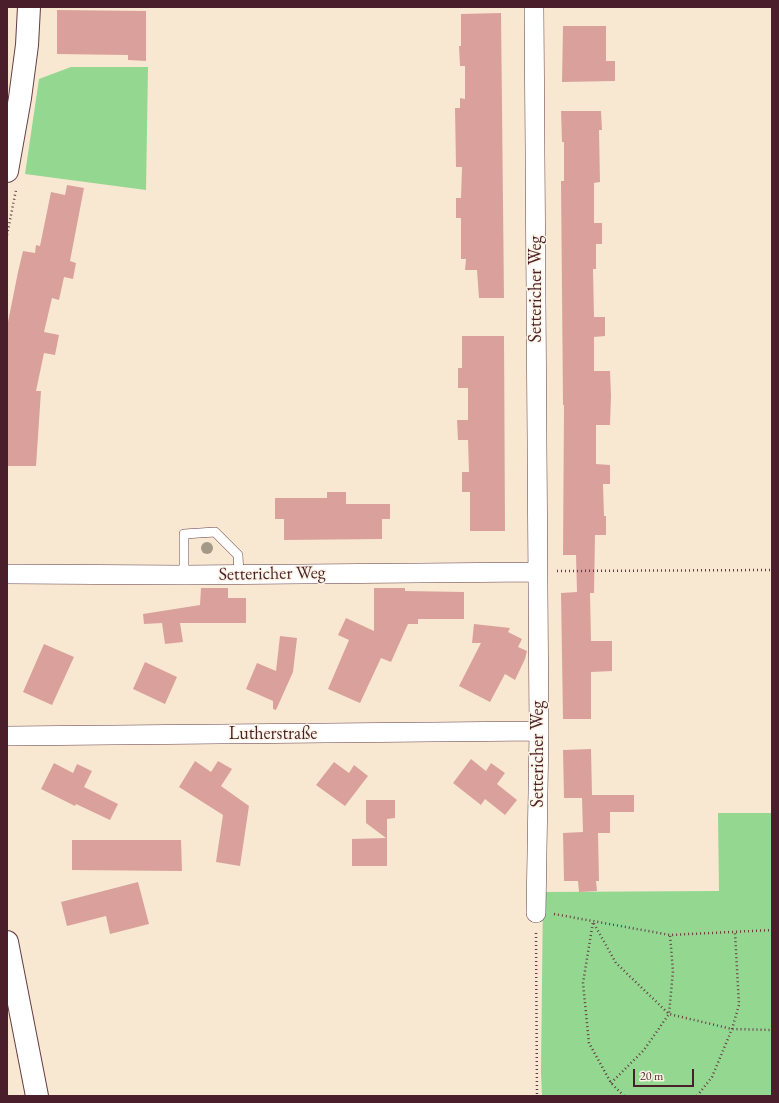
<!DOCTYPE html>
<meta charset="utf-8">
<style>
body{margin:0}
#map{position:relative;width:779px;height:1103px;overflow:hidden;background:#f8e8d1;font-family:"EB Garamond",serif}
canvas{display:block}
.frame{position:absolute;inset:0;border:8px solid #4a1f2b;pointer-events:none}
.scale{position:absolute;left:633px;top:1069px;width:61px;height:18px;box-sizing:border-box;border:2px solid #4a1f2b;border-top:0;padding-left:5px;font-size:12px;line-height:14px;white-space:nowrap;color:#4a1f2b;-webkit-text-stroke:3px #fcf5e5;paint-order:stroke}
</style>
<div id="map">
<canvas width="779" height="1103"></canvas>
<div class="frame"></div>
<div class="scale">20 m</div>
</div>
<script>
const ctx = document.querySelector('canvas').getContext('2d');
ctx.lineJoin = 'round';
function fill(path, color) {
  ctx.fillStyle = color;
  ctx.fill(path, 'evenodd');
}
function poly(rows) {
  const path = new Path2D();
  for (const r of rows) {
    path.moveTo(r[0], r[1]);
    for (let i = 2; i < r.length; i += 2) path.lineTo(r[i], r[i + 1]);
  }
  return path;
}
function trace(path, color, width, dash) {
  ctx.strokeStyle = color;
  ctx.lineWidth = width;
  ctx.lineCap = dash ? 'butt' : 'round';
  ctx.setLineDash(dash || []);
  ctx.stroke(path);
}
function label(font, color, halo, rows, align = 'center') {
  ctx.font = font + ' "EB Garamond",serif';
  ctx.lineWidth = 3;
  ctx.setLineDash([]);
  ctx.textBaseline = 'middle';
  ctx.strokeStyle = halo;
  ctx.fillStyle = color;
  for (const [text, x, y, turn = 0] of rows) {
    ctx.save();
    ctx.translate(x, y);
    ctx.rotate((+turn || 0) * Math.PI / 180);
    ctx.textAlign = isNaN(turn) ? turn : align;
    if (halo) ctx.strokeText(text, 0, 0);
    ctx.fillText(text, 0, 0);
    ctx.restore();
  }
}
fill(poly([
 [71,67,148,67,146,190,25,174,39,79],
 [718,813,772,813,772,1096,542,1096,541,1072,543,892,719,891]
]), '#93d790');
fill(poly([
 [57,10,146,11,146,61,128,60,128,55,57,54],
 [501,13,504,298,479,298,477,270,465,270,466,259,461,259,461,218,456,218,456,198,461,198,462,167,456,167,455,108,460,108,460,98,465,99,465,66,460,66,459,46,461,46,461,14],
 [563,26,606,26,606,61,615,61,615,81,562,82],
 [561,111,601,111,602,130,599,130,600,182,594,183,594,223,602,223,602,244,596,244,596,269,593,269,594,317,605,317,605,336,594,337,594,371,610,371,611,396,610,425,596,425,596,464,610,465,610,484,603,484,604,516,606,516,606,535,595,535,594,593,590,593,591,641,612,641,612,671,591,672,591,719,563,719,561,593,577,592,576,555,563,555,564,405,563,405,561,181,564,181,564,142,562,142],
 [67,185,84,188,70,261,76,263,73,279,64,277,59,300,52,298,44,332,59,335,55,355,44,353,36,391,41,391,36,466,7,466,7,327,18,272,23,251,35,253,36,245,40,246,51,192,65,195],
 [462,336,504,336,505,531,470,531,470,492,462,492,462,472,469,472,468,440,458,440,457,420,468,420,468,388,458,388,458,368,462,368],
 [327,492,346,492,346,504,390,504,390,519,382,519,382,539,284,540,284,519,275,519,275,498,327,498],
 [201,588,228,588,228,598,246,598,246,623,180,623,183,642,165,644,162,623,144,624,143,614,200,605],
 [374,588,405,588,405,591,464,592,464,619,418,619,418,624,408,624,391,662,381,658,360,703,328,689,349,640,338,635,346,618,374,631],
 [474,624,510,628,508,632,522,639,518,647,527,651,525,659,515,680,505,674,490,702,459,686,481,643,472,643],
 [280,636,297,638,293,672,276,710,273,709,273,701,246,689,257,663,276,671],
 [44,644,74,657,52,705,23,692],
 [145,662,177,677,165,704,133,689],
 [591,749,592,795,634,795,634,812,610,812,610,833,598,833,599,881,596,881,597,891,579,892,578,881,564,881,563,833,583,832,582,798,564,798,563,750],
 [471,759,486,771,491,763,505,773,497,784,517,800,505,815,485,799,481,805,453,783],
 [195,761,211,772,218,761,232,769,221,786,249,806,240,866,216,862,223,815,179,787],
 [334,762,349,773,354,765,368,776,345,806,316,785],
 [54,763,73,773,77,764,92,771,84,787,118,804,110,820,76,804,75,806,41,789],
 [366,800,395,800,395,818,387,819,387,866,352,866,352,839,386,838,366,823],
 [72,840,181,840,182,871,72,870],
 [138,882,149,924,110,934,106,916,67,926,61,902]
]), '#daa19c');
const service = poly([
 [184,575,184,534,215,532,238,555,239,575]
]);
const minor = poly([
 [534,7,539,731,536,913],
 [7,574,184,575,537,572],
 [7,736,539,731]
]);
const tertiary = poly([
 [7,171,20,98,27,45,29,7],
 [7,942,37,1096]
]);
trace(service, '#643d44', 10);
trace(minor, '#643d44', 20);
trace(tertiary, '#643d44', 24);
trace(poly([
 [7,235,16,190],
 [557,571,772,570],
 [554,914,670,935,772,930],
 [536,933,537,1096],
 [611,1083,644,1050,669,1014,673,971,670,935],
 [624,1096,611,1083,589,1043,583,983,593,922,616,963,669,1014,732,1029,772,1030],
 [697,1096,712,1077,732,1029,739,1005,735,932]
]), '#643d44', 2.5, [1, 3]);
trace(service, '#fff', 9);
trace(minor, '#fff', 19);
trace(tertiary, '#fff', 22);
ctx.fillStyle = '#a49886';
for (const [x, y] of [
 [207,548]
]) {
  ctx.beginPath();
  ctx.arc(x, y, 6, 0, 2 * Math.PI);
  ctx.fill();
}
label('18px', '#4a1f2b', '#fcf5e5', [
 ["Settericher Weg",536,289,-90],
 ["Settericher Weg",272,574,-1],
 ["Lutherstraße",273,734],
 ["Settericher Weg",538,754,-90]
]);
</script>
